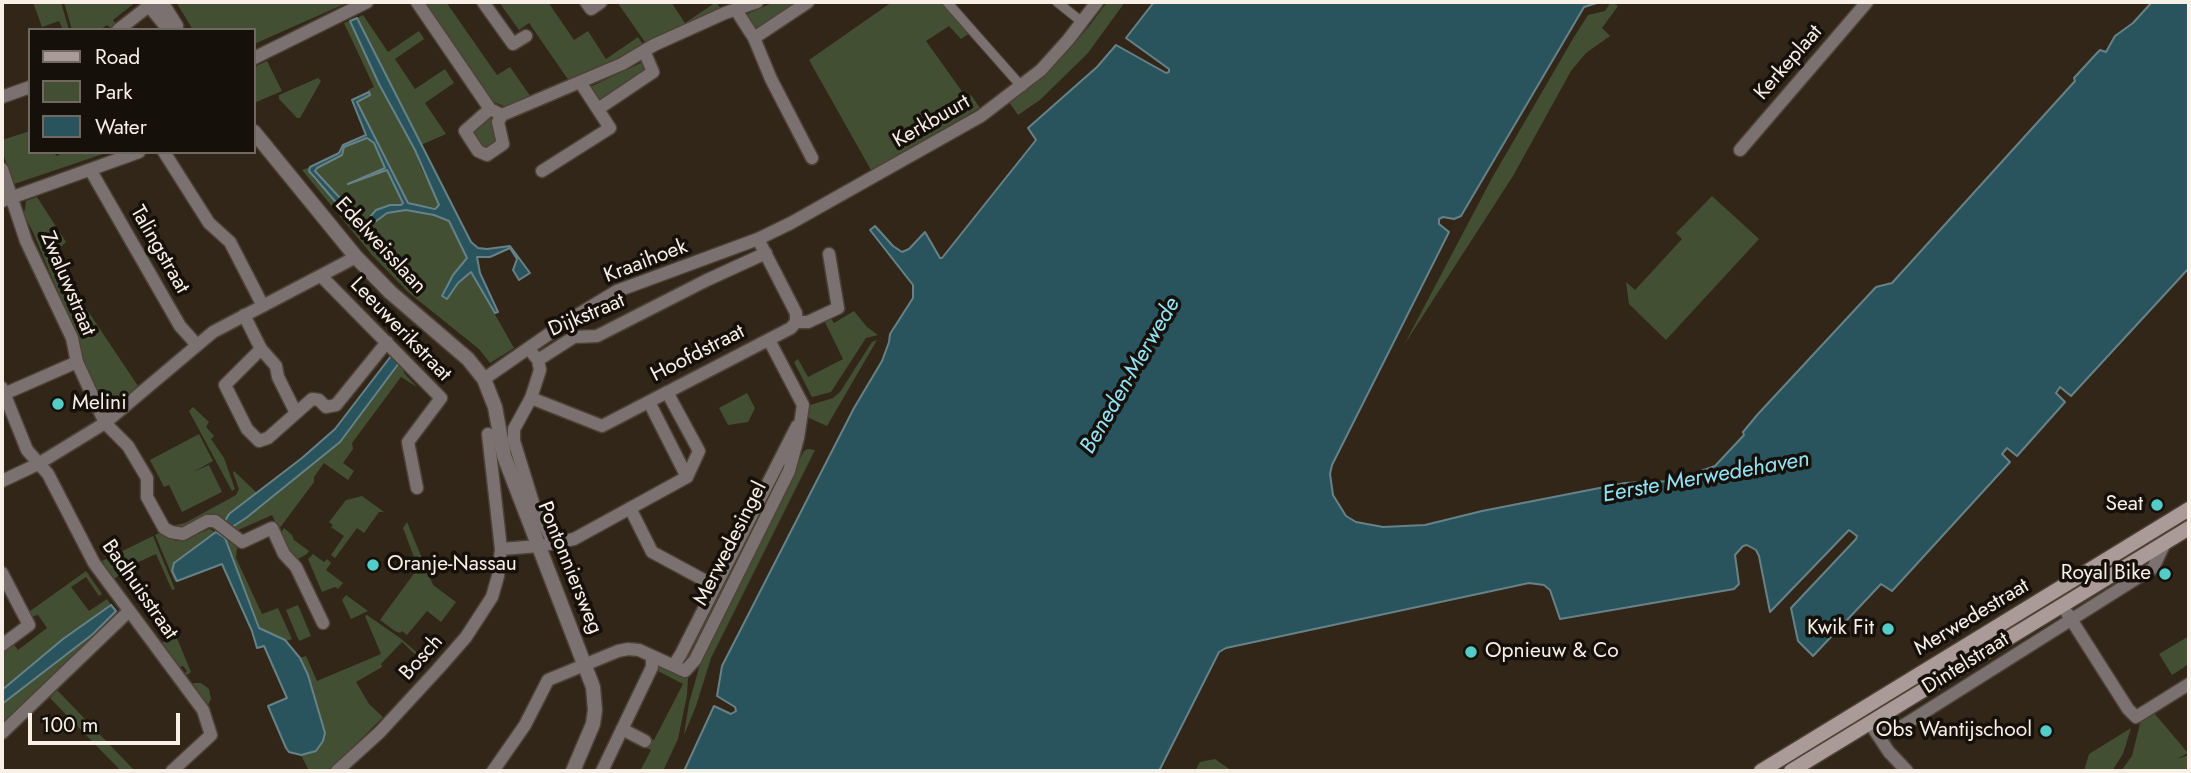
<!DOCTYPE html>
<style>
body{margin:0}
#map{position:relative;width:2191px;height:773px;overflow:hidden;background:#322619;font-family:Jost,sans-serif}
canvas{display:block}
.frame{position:absolute;inset:0;border:4px solid #f8efe7;pointer-events:none}
.legend{position:absolute;left:28px;top:28px;width:228px;height:126px;box-sizing:border-box;background:#16100a;border:2px solid #706962;margin:0;padding:9px 12px;list-style:none;font-size:21px;color:#f8efe7}
.legend li{display:flex;align-items:center;gap:14px;height:35px}
.legend b{width:35px;border:2px solid #706962}
.scale{position:absolute;left:28px;top:713px;width:152px;height:32px;box-sizing:border-box;border:4px solid #f8efe7;border-top:0;padding-left:9px;font-size:21px;line-height:24px;white-space:nowrap;color:#f8efe7;-webkit-text-stroke:5px #16100a;paint-order:stroke}
</style>
<div id="map">
<canvas width="2191" height="773"></canvas>
<div class="frame"></div>
<ul class="legend">
<li><b style="height:9px;background:#aa9a98"></b>Road</li>
<li><b style="height:19px;background:#434f33"></b>Park</li>
<li><b style="height:19px;background:#29545e"></b>Water</li>
</ul>
<div class="scale">100 m</div>
</div>
<script>
const ctx = document.querySelector('canvas').getContext('2d');
ctx.lineJoin = 'round';
function fill(path, color) {
  ctx.fillStyle = color;
  ctx.fill(path, 'evenodd');
}
function poly(rows) {
  const path = new Path2D();
  for (const r of rows) {
    path.moveTo(r[0], r[1]);
    for (let i = 2; i < r.length; i += 2) path.lineTo(r[i], r[i + 1]);
  }
  return path;
}
function trace(path, color, width, dash) {
  ctx.strokeStyle = color;
  ctx.lineWidth = width;
  ctx.lineCap = dash ? 'butt' : 'round';
  ctx.setLineDash(dash || []);
  ctx.stroke(path);
}
function label(font, color, halo, rows, align = 'center') {
  ctx.font = font + ' Jost,sans-serif';
  ctx.lineWidth = 7;
  ctx.setLineDash([]);
  ctx.textBaseline = 'middle';
  ctx.strokeStyle = halo;
  ctx.fillStyle = color;
  for (const [text, x, y, turn = 0] of rows) {
    ctx.save();
    ctx.translate(x, y);
    ctx.rotate((+turn || 0) * Math.PI / 180);
    ctx.textAlign = isNaN(turn) ? turn : align;
    if (halo) ctx.strokeText(text, 0, 0);
    ctx.fillText(text, 0, 0);
    ctx.restore();
  }
}
fill(poly([
 [33,2,61,2,69,30,63,30,59,21,42,27],
 [64,2,136,2,113,20,117,26,113,30,107,25,100,30,72,30],
 [176,2,349,2,254,44,254,30,193,30],
 [424,2,446,2,497,75,510,67,531,97,506,107,494,102,485,93],
 [499,2,548,2,574,40,588,31,606,59,638,37,644,46,631,54,571,80,567,78,529,23,519,30],
 [617,2,651,2,653,4,671,2,685,23,716,2,721,9,650,43,648,41,645,42],
 [774,2,798,2,759,28,752,27,745,15],
 [892,2,943,2,971,32,961,39,949,26,926,41,966,97,971,95,980,108,871,170,809,60],
 [1107,2,1125,2,1088,53,1040,100,1018,115,1009,102,1033,85,1064,55,1090,25],
 [1611,2,1618,6,1602,28,1610,36,1586,53,1571,71,1513,176,1404,345,1492,178,1574,37,1588,15,1605,11],
 [363,15,388,52,419,31,424,39,395,59,415,89,445,69,454,83,425,103,446,134,421,145,357,18],
 [350,21,379,84,415,150,421,168,439,203,438,208,408,203,357,102,370,96,368,90,374,87,344,23],
 [267,61,282,91,254,103,254,67],
 [643,62,646,71,601,100,597,100,590,87],
 [318,78,321,81,300,118,297,118,279,99,279,95],
 [490,118,494,121,497,140,491,148,482,149,473,132],
 [30,131,30,152,53,152,57,156,63,152,101,152,103,154,14,184,2,151,2,140],
 [367,138,374,143,385,168,361,179,388,170,403,203,371,215,364,224,315,171,317,168,342,155,344,147],
 [310,167,309,171,314,179,364,230,387,213,406,210,434,215,449,221,467,258,442,294,447,299,458,283,471,272,514,348,490,363,479,349,408,292,372,255,302,170],
 [1712,196,1759,239,1666,340,1629,304,1626,282,1635,290,1682,239,1676,233],
 [37,197,66,242,51,256,140,389,113,410,106,409,99,403,82,358,79,342,33,232,22,212,25,210,26,201],
 [854,311,867,327,878,335,866,338,831,392,812,397,794,362,798,359,808,377,843,359,823,318,830,317,834,323],
 [877,340,827,426,809,418,807,406,833,398,840,392,872,342],
 [399,363,403,367,404,373,417,387,401,377,352,443,353,449,343,463,354,471,348,480,324,463,314,477,314,482,279,529,272,515,236,531,232,527,246,518,340,442],
 [747,393,755,408,748,422,728,425,719,408],
 [193,407,209,422,206,427,214,436,211,439,224,458,235,489,232,491,189,411],
 [199,434,213,461,193,472,209,465,222,492,182,512,169,485,164,487,150,460],
 [808,449,815,450,711,658,696,706,684,735,689,703,699,668,699,656,804,451],
 [234,471,257,493,229,514,225,521,176,528,172,526,185,523,236,495,239,489,233,473],
 [362,496,384,512,379,512,364,533,357,528,335,558,331,555,344,536,331,527,333,525,329,522,346,500],
 [407,522,433,585,456,602,441,622,427,611,407,635,402,631,400,633,395,631,380,620,418,568,403,528],
 [284,528,292,535,294,540,309,551,307,554,296,560,284,545,280,534],
 [209,529,216,532,172,571,177,581,175,582,155,535,159,533,176,541,183,541],
 [2158,534,2161,539,1830,741,1821,741],
 [153,536,175,589,172,590,156,554,132,565,114,579,102,561],
 [225,538,237,547,236,558,262,614,278,608,292,639,286,641,259,628],
 [313,554,324,562,327,559,331,563,326,570,343,583,338,589,335,587,322,592,308,559],
 [86,571,102,594,99,596,86,577,71,587,89,611,107,599,111,605,63,639,2,690,2,649,12,642,18,650,47,628,38,615,30,617,26,614],
 [346,595,368,611,351,619,342,600],
 [298,605,311,636,299,641,286,610],
 [116,611,119,616,2,726,2,704,93,634],
 [367,615,400,638,428,662,425,664,402,642,381,664,382,667,356,682,369,704,383,717,335,765,326,771,309,771,301,755,316,751,325,733,308,675,300,658,306,656,317,681,381,654,365,616],
 [176,636,191,672,187,675,185,673,187,671,183,666,180,667,161,643],
 [2189,636,2189,664,2172,675,2159,654],
 [657,663,688,678,687,695,678,739,663,771,640,771,651,750,641,745,645,736,654,740,683,684,656,670],
 [195,683,201,683,209,689,211,699,208,705,192,684],
 [57,690,135,771,121,771,50,698],
 [2154,713,2188,753,2177,759,2189,755,2189,771,2121,771,2132,756,2141,719],
 [2131,728,2123,754,2112,771,2084,771,2089,754],
 [1215,759,1232,771,1195,771,1200,762]
]), '#434f33');
const water = poly([
 [1154,2,1600,2,1584,7,1461,216,1454,219,1443,217,1439,219,1439,224,1449,232,1332,465,1330,474,1333,495,1346,516,1356,522,1383,527,1425,525,1482,511,1625,483,1673,481,1715,466,1744,435,1743,432,1758,414,1876,287,1892,283,2075,81,2074,78,2097,53,2100,50,2106,52,2115,36,2133,23,2152,2,2189,2,2189,268,2071,396,2060,387,2056,393,2065,402,2017,456,2007,448,2002,454,2010,462,1892,591,1881,584,1813,656,1798,641,1791,608,1856,539,1857,536,1849,530,1770,612,1759,556,1756,550,1747,545,1743,546,1735,555,1739,584,1734,589,1560,619,1550,590,1544,585,1529,583,1226,648,1219,652,1159,771,684,771,714,706,731,714,736,711,735,707,717,696,722,666,854,408,882,361,889,342,890,334,913,298,913,285,870,230,875,226,893,246,902,252,909,249,925,232,940,258,942,258,1036,140,1028,128,1097,67,1116,45,1166,73,1169,72,1169,69,1126,38,1154,2],
 [357,18,471,242,478,248,487,249,510,246,530,273,519,280,513,270,517,259,510,248,490,257,477,257,480,273,498,312,495,313,471,272,458,283,447,299,442,296,453,275,467,258,449,221,434,215,406,210,387,213,364,230,341,208,309,171,310,167,339,153,343,145,366,135,352,100,369,92,370,95,357,102,408,203,435,209,439,205,415,150,379,84,350,21,357,18],
 [367,138,374,143,385,168,348,184,387,170,403,203,401,205,390,205,376,210,364,224,315,171,317,168,342,155,344,147,367,138],
 [391,356,399,363,340,442,246,518,232,527,225,521,229,514,302,458,335,429,391,356],
 [216,532,225,538,259,628,285,640,300,658,308,675,325,733,323,741,316,751,301,755,289,752,286,748,268,706,287,698,264,646,257,648,252,631,222,564,177,581,172,571,174,563,216,532],
 [111,605,116,611,93,634,2,704,2,690,63,639,111,605]
]);
fill(water, '#29545e');
trace(water, '#678287', 2);
const pedestrian = poly([
 [947,2,1022,87],
 [1057,2,1082,22]
]);
const minor = poly([
 [417,2,490,109,502,115,622,64,654,45,725,13,757,2],
 [483,2,513,44,526,36],
 [586,2,591,9,601,2],
 [736,10,754,38,808,2],
 [118,30,154,2],
 [754,38,771,79,812,158],
 [254,58,367,2],
 [2,97,30,87],
 [490,109,465,131,478,151,487,155,503,144,498,122,502,115],
 [598,109,653,72,645,53],
 [1740,150,1867,2],
 [164,152,209,223,230,242,263,306],
 [2,169,26,241,72,338,77,362,105,423,128,446,147,478,147,497,164,528,171,532,183,534,207,521,215,521,242,542,272,528,284,554,296,567,323,623],
 [91,171,180,326,197,345],
 [542,171,610,128,580,82],
 [2,201,139,152],
 [322,277,441,398,408,442,417,488],
 [244,315,261,349,276,366,278,377,295,411],
 [796,322,808,322,838,308,829,254],
 [261,349,225,385,247,429,259,441,268,438,312,399,319,400,326,407,336,405,387,342],
 [533,354,538,360,540,370,531,398,514,429,514,441,535,509,554,543],
 [538,360,574,337,597,336,707,280,766,253],
 [484,379,569,320,617,291,758,239,791,223,981,116,1041,70,1068,40,1097,2],
 [2,388,27,450,48,474,94,563,203,710,211,735,172,771],
 [4,394,77,362],
 [531,398,602,426,791,328,796,322,796,313,758,239],
 [649,402,687,477,699,451,667,392],
 [2,481,38,464,105,423,213,332,356,257],
 [630,508,652,552,715,586],
 [501,549,539,546,574,539,687,477],
 [2,573,29,625,2,645],
 [2067,613,2128,709,2136,717,2189,684],
 [674,665,681,654,797,426],
 [1873,728,1889,752,1907,771],
 [622,729,645,741],
 [2,733,129,611],
 [1877,733,1904,725,2153,568,2165,543],
 [337,771,380,732,438,669,466,637,492,597,498,576,501,549,488,434],
 [493,771,525,725,548,680,618,651,628,649,639,650,685,671,695,660,789,471,798,438,803,405,769,340],
 [602,771,652,667,652,657]
]);
const tertiary = poly([
 [147,2,170,30],
 [161,2,176,26],
 [254,132,356,257,390,292,468,359,484,379,495,407,504,456,593,687,595,710,593,724,573,771]
]);
const secondary = poly([
 [1761,771,2189,509],
 [1791,771,2189,528]
]);
trace(pedestrian, '#4e4236', 11);
trace(minor, '#4e4236', 15);
trace(tertiary, '#4e4236', 17);
trace(secondary, '#4e4236', 17);
trace(pedestrian, '#7b7170', 9);
trace(minor, '#7b7170', 12);
trace(tertiary, '#7b7170', 14);
trace(secondary, '#aa9a98', 14);
for (const [x, y, r, color] of [
 [58,404,7,"#54cdc8"],
 [2157,505,7,"#54cdc8"],
 [373,565,7,"#54cdc8"],
 [2165,574,7,"#54cdc8"],
 [1888,629,7,"#54cdc8"],
 [1471,652,7,"#54cdc8"],
 [2046,731,7,"#54cdc8"]
]) {
  const dot = new Path2D();
  dot.arc(x, y, r, 0, 2 * Math.PI);
  ctx.fillStyle = color;
  ctx.fill(dot);
  trace(dot, '#16100a', 2.5);
}
label('21px', '#f8efe7', '#16100a', [
 ["Kerkeplaat",1789,63,-49],
 ["Kerkbuurt",932,122,-30],
 ["Edelweisslaan",380,246,47],
 ["Talingstraat",159,250,60],
 ["Kraaihoek",646,262,-21],
 ["Zwaluwstraat",67,284,67],
 ["Dijkstraat",587,316,-23],
 ["Leeuwerikstraat",400,330,46],
 ["Hoofdstraat",698,354,-27],
 ["Merwedesingel",731,544,-63],
 ["Pontonniersweg",569,568,68],
 ["Badhuisstraat",139,590,55],
 ["Merwedestraat",1972,618,-31],
 ["Bosch",422,658,-48],
 ["Dintelstraat",1966,664,-32]
]);
label('21px', '#f8efe7', '#16100a', [
 ["Melini",72,404,"left"],
 ["Seat",2143,505],
 ["Oranje-Nassau",387,565,"left"],
 ["Royal Bike",2151,574],
 ["Kwik Fit",1874,629],
 ["Opnieuw & Co",1485,652,"left"],
 ["Obs Wantijschool",2032,731]
], 'right');
label('italic 23px', '#93e1f4', '#16100a', [
 ["Beneden-Merwede",1131,376,-60],
 ["Eerste Merwedehaven",1706,478,-10]
]);
</script>
